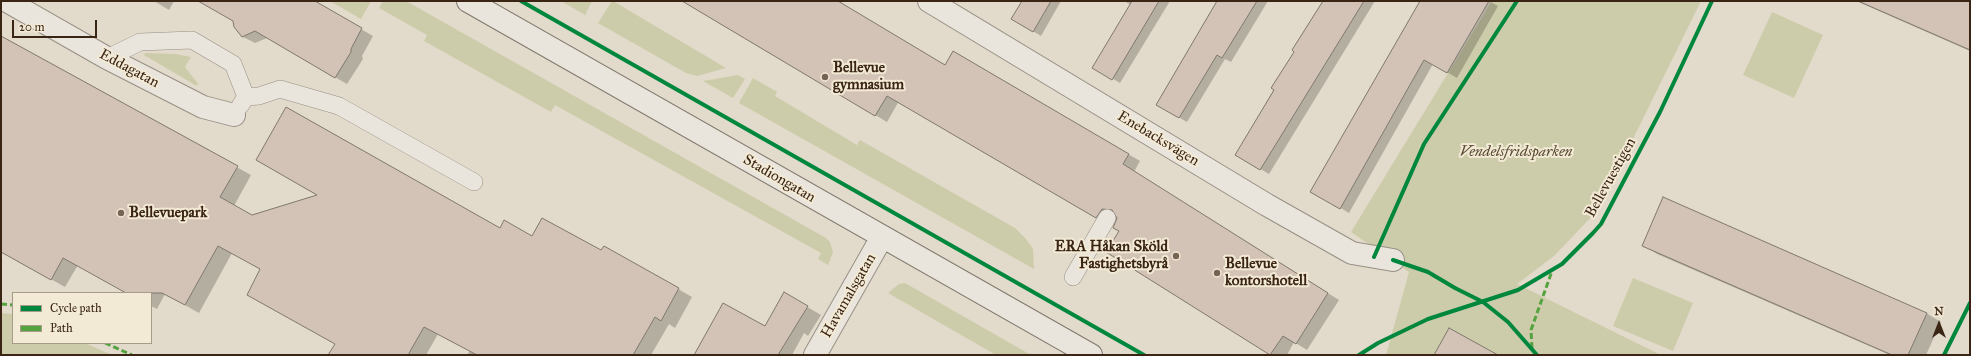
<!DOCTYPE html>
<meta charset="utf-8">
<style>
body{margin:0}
#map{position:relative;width:1971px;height:356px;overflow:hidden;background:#e2daca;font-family:"IM FELL Great Primer",serif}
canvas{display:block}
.frame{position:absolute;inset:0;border:2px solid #3a2515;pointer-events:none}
.legend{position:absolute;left:12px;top:292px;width:140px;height:52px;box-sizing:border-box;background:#f3ead6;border:1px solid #a99b89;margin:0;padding:5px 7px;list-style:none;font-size:12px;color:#3a2515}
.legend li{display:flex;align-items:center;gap:8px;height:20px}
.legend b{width:20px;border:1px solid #a99b89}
.north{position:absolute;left:1919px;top:304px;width:40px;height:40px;-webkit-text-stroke:3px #f3ead6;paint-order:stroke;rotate:0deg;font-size:11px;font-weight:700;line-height:16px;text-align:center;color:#3a2515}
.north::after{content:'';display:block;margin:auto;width:14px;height:18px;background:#3a2515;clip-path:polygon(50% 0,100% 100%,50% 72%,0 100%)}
.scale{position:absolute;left:12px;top:20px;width:85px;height:18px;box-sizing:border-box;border:2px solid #3a2515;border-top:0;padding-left:5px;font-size:12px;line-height:14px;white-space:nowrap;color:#3a2515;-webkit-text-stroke:3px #f3ead6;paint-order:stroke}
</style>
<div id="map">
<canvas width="1971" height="356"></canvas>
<div class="frame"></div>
<ul class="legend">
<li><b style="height:5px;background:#00873e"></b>Cycle path</li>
<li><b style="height:5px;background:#54a340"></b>Path</li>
</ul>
<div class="north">N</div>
<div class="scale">20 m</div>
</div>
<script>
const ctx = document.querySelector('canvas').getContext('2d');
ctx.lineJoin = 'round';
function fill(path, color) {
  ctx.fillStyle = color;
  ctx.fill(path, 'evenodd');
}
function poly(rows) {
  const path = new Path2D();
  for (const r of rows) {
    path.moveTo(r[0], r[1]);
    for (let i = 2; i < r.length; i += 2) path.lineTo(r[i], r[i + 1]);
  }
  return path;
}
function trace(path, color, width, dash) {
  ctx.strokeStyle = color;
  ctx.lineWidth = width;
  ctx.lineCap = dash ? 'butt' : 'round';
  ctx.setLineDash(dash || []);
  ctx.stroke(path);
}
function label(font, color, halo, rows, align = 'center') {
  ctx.font = font + ' "IM FELL Great Primer",serif';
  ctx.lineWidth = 4;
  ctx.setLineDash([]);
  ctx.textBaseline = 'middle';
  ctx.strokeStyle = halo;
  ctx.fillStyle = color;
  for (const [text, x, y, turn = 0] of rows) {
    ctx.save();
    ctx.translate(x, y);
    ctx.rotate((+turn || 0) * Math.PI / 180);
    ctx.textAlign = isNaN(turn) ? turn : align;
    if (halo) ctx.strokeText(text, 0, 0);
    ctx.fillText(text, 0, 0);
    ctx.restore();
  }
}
fill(poly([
 [330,1,371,1,361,19],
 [383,1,406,1,826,238,830,242,833,252,828,265,818,259,821,253,555,105,551,112,424,41,427,35,379,8],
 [561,1,592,1,585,15],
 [612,1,613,1,726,68,697,76,686,73,598,23],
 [1492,1,1701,1,1598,210,1554,256,1517,284,1661,355,1386,355,1409,272,1351,232],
 [1772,12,1823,35,1794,98,1743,75],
 [145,53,176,54,191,57,185,67,199,85,195,85,144,55],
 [738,75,745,79,733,98,703,81],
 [753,78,777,92,775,96,857,145,860,140,1015,228,1026,239,1033,249,1034,269,739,103],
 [1633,278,1693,303,1673,351,1613,326],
 [905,283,1031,355,996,355,888,293,899,284],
 [1,313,13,314,13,343,85,343,112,355,1,355]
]), '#cdccaa');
fill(poly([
 [154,1,174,1,169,10],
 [200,1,313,1,373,36,362,56,363,59,347,84,267,38,255,43,243,37,234,20],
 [684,1,836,1,945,66,953,52,1140,161,1134,172,1339,300,1307,350,1294,342,1287,355,1272,355,1107,252,1121,231,1117,215,1114,215,1108,223,899,101,887,122],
 [1023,1,1061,1,1041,36,1013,19],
 [1124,1,1170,1,1120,83,1094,67,1131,5],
 [1218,1,1268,1,1231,62,1225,59,1187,122,1157,105],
 [1325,1,1375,1,1269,174,1236,155],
 [1421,1,1489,1,1498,6,1457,78,1433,64,1349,213,1312,191],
 [1856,1,1970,1,1970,51],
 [1,37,251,175,234,206,252,216,500,229,602,252,604,247,692,297,675,328,669,324,651,355,467,355,470,351,438,334,426,355,329,355,336,344,261,269,232,253,199,313,165,294,157,309,151,306,151,293,127,293,78,265,65,287,1,251],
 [1643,245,1926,313,1941,322,1926,355,1890,355,1657,254],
 [785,294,821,315,808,336,804,333,792,355,696,355,765,327]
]), '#0003');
const building = poly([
 [198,1,315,1,362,28,351,49,351,52,335,78,255,31,242,37,234,27,233,21,198,1],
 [682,1,838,1,945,65,953,51,1129,154,1123,164,1328,293,1296,344,1283,336,1270,355,1106,252,1119,231,1113,228,1117,218,1112,210,1102,209,1096,218,887,96,875,116,682,1],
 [1022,1,1051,1,1033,32,1011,19,1022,1],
 [1132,1,1159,1,1112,80,1092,68,1132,1],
 [1217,1,1257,1,1222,58,1217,55,1179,118,1156,105,1217,1],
 [1323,1,1364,1,1260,170,1235,155,1274,90,1271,88,1294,52,1292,50,1323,1],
 [1420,1,1489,1,1447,73,1424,60,1340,209,1310,192,1420,1],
 [1858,1,1970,1,1970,50,1858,1],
 [1,36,238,166,220,197,252,215,317,195,256,160,286,107,500,228,504,220,532,236,542,218,601,250,604,246,679,288,661,321,655,317,633,355,477,355,424,327,408,355,328,355,335,344,247,295,260,269,218,246,185,305,162,293,126,293,63,258,51,280,1,252,1,36],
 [1663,197,1927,313,1908,355,1892,355,1642,246,1663,197],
 [784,292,808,306,778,355,694,355,723,303,765,326,784,292],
 [1449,328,1498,355,1434,355,1449,328]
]);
fill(building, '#d3c2b6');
trace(building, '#7f786d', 1);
const lane = poly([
 [107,58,140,42,192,40,233,64,246,97,240,106],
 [246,97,259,96,280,89,339,106,474,182],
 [1073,277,1107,218]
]);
const street = poly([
 [7,1,107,58,203,107,234,115],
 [929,1,1267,205,1352,253,1393,260],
 [815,355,882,237]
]);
const secondary = poly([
 [468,1,1091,355]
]);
trace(lane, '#979085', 18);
trace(street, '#979085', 24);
trace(secondary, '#7f786d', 24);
trace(lane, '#e9e4dc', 17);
trace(street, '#e9e4dc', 22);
trace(secondary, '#e9e4dc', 22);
trace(poly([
 [1,304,13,305],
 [105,343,132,355],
 [1532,348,1531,330,1552,271]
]), '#54a340', 3, [6, 3]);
trace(poly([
 [521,1,1144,355],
 [1374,257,1424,144,1517,1],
 [1393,260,1428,272,1455,288,1483,302,1508,322,1537,355],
 [1359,355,1378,343,1428,319,1518,290,1562,264,1593,233,1601,224,1660,112,1712,1],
 [1944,355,1970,303]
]), '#00873e', 4);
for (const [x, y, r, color] of [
 [825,77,4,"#756454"],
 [121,213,4,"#756454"],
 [1176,256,4,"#756454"],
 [1217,273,4,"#756454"]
]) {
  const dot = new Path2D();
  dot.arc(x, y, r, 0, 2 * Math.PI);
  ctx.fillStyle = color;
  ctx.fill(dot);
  trace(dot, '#f3ead6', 1.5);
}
label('bold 15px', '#3a2515', '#f3ead6', [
 ["Bellevue",833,68],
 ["gymnasium",833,85],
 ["Bellevuepark",129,213],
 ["ERA Håkan Sköld",1168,247,"right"],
 ["Fastighetsbyrå",1168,264,"right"],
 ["Bellevue",1225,264],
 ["kontorshotell",1225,281]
], 'left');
label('15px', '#3a2515', '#f3ead6', [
 ["Eddagatan",129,69,28],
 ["Enebacksvägen",1158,139,31],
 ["Bellevuestigen",1611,178,-61],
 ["Stadiongatan",779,179,30],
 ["Havamalsgatan",849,296,-60]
]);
label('italic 15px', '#5a4c34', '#f3ead6', [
 ["Vendelsfridsparken",1516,152]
]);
</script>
